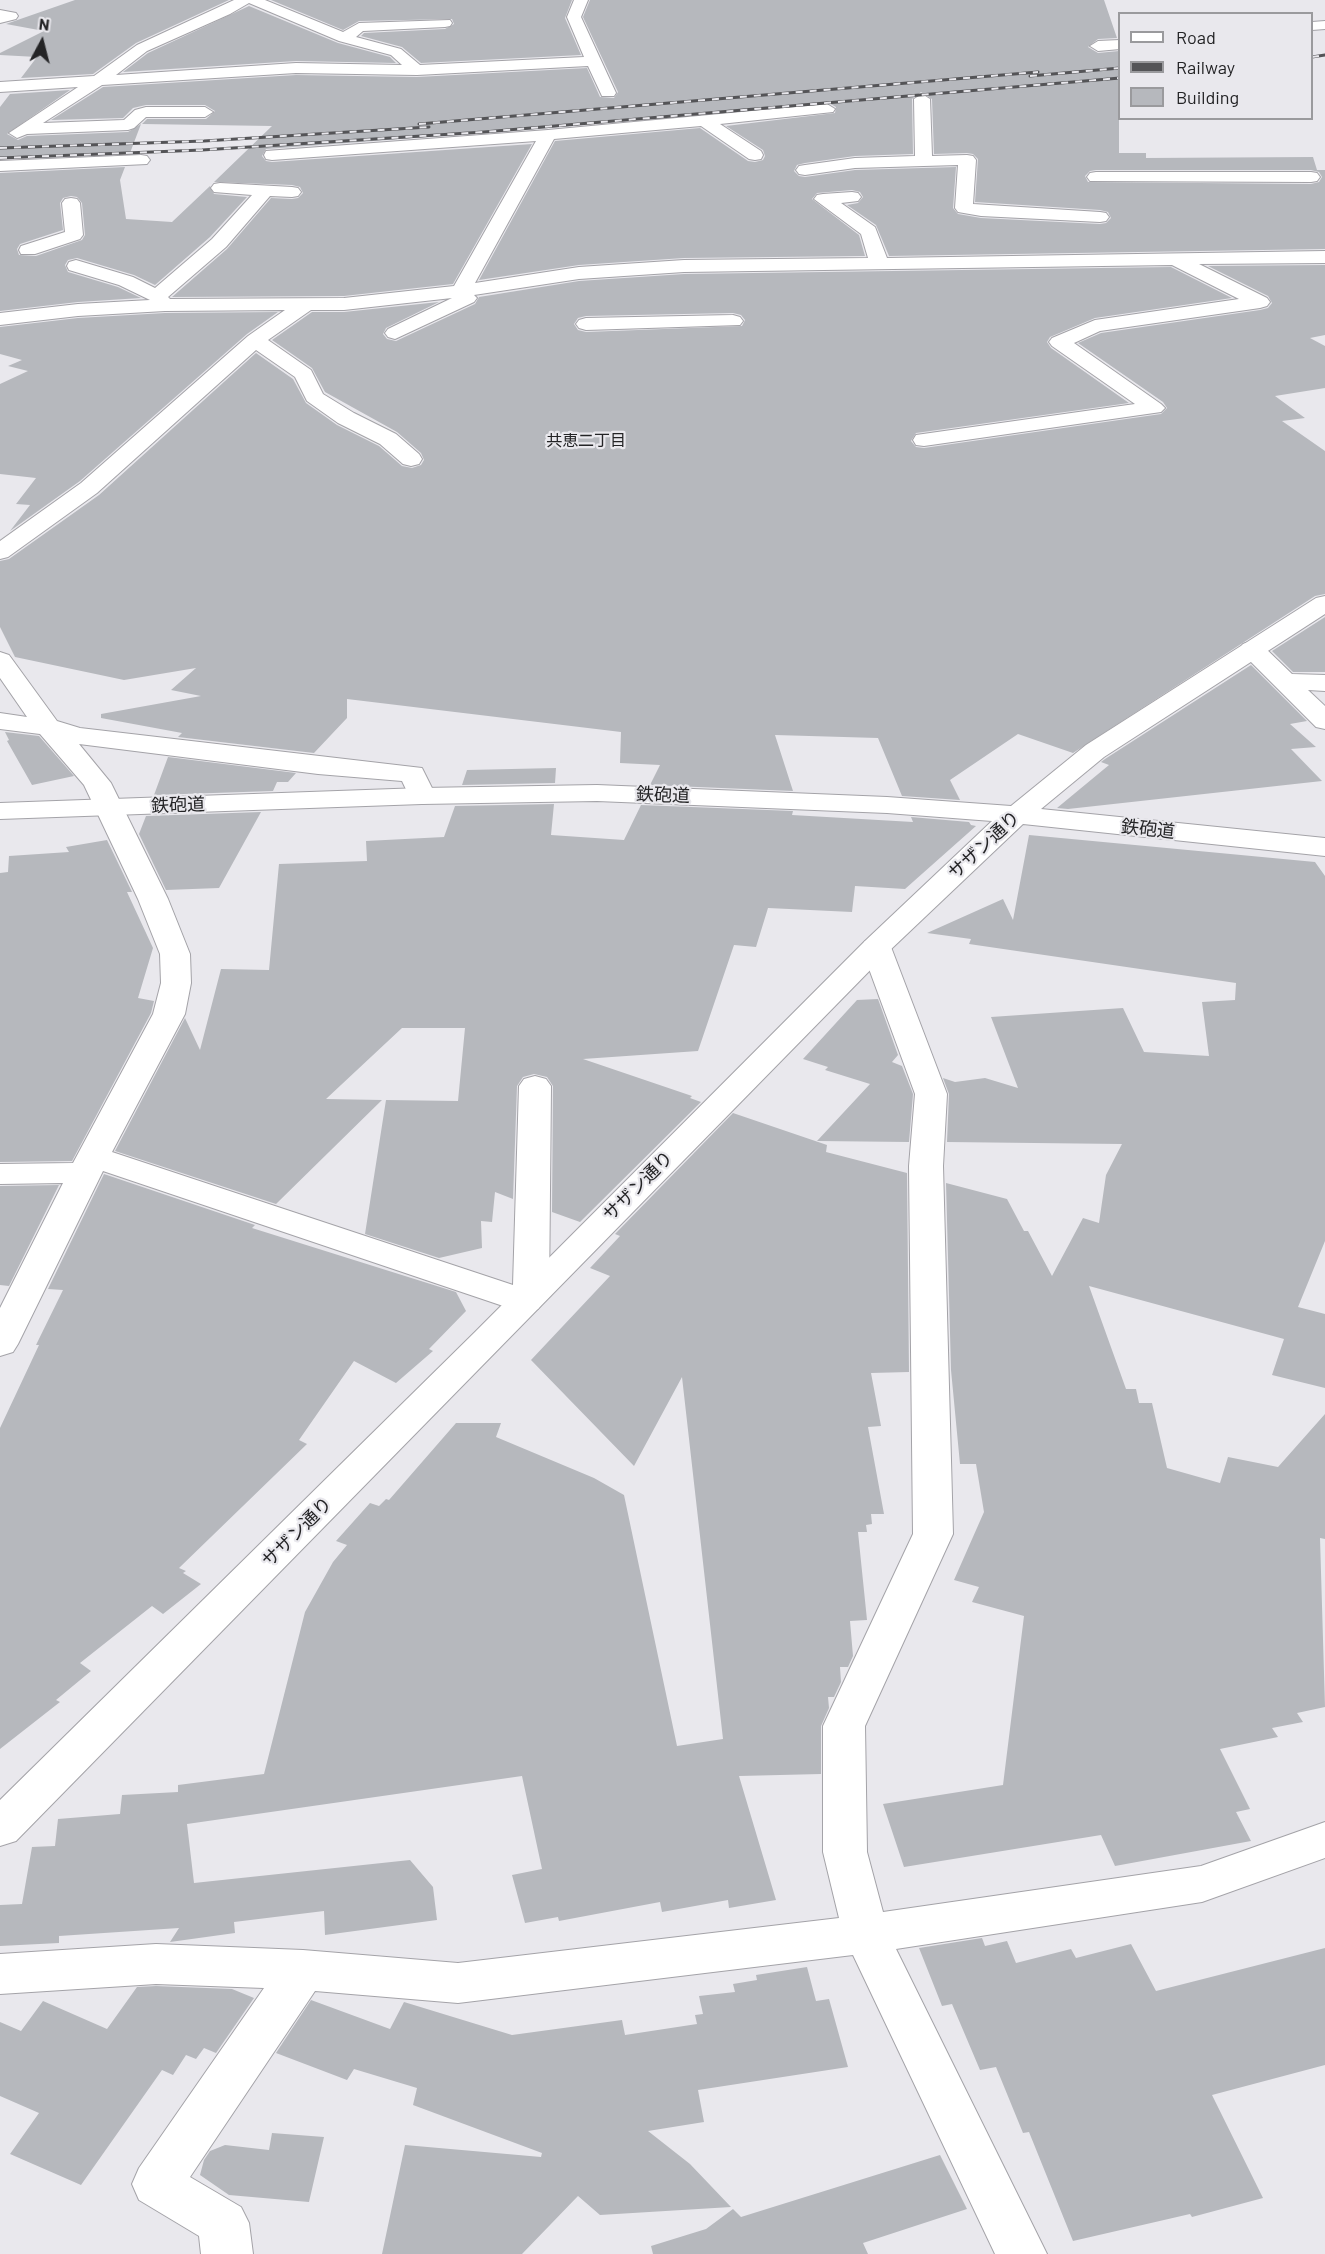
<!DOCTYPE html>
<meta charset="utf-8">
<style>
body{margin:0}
#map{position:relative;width:1325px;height:2254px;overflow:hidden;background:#e9e8ed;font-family:Barlow,sans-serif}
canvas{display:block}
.legend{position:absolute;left:1118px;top:12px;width:195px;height:108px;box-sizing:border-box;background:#e9e8ed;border:2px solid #9a9a9d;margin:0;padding:8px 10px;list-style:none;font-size:18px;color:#242426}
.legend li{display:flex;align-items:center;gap:12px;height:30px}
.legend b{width:30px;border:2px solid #9a9a9d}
.north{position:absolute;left:12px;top:12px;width:60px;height:60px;-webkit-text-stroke:4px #e9e8ed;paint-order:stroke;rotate:7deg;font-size:16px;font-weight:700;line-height:24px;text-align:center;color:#242426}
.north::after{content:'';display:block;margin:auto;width:21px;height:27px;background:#242426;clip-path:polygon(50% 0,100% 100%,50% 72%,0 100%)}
</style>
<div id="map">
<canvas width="1325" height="2254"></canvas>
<ul class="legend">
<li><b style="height:8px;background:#fff"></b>Road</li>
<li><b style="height:8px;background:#545457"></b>Railway</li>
<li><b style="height:16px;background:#b6b8bd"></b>Building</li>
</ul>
<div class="north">N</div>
</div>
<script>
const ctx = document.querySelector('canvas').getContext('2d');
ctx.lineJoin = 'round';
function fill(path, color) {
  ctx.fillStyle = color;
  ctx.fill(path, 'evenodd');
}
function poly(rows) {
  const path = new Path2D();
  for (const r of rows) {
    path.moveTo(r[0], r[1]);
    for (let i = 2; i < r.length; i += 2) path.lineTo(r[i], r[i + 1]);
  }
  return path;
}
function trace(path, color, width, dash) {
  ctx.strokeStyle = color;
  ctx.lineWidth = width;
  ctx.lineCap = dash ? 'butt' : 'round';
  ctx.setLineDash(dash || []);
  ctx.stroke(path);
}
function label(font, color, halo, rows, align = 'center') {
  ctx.font = font + ' Barlow,"Noto Sans JP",sans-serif';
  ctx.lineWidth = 4.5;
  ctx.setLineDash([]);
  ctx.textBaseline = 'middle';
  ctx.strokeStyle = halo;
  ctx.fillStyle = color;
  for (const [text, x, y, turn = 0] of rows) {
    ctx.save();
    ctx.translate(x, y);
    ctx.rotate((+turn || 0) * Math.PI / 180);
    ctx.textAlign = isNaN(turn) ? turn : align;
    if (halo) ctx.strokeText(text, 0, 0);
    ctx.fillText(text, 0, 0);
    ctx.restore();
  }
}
fill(poly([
 [75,0,229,0,136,43,93,74,21,78,37,57,0,55,0,53,44,31,6,24],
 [271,0,572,0,565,18,581,55,421,63,402,47,361,36,364,33,445,29,454,24,452,19,359,21,343,30],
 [590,0,1104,0,1117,38,1098,39,1088,47,1098,53,1119,51,1119,153,1146,153,1146,158,1313,157,1317,170,1325,170,1325,249,889,256,876,225,847,205,858,203,863,197,860,192,852,190,817,193,812,199,859,235,865,256,684,258,579,265,479,280,555,141,700,128,748,161,755,162,763,160,765,156,763,150,726,126,835,113,836,107,827,102,548,128,266,149,262,156,266,161,272,162,532,144,453,284,344,296,172,297,227,249,271,198,292,199,298,198,303,193,300,187,292,185,214,182,272,126,142,124,147,119,206,119,215,111,205,105,146,105,133,108,123,118,51,120,103,87,296,75,417,77,587,68,600,97,614,98,618,92,583,17],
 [921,92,932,99,934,154,967,153,973,154,978,159,975,202,1100,210,1108,212,1111,218,1106,223,1100,224,981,218,958,214,953,208,956,167,855,170,805,177,799,176,794,171,797,165,805,163,855,156,913,154,912,99],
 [1096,170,1311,170,1319,172,1322,177,1319,182,1311,184,1088,182,1085,176,1090,171],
 [249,6,338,43,390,57,396,63,296,61,123,72,148,53],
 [70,90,7,134,18,140,27,136,128,132,141,124,130,153,0,159,0,107,10,94],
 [125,167,120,180,126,219,172,222,210,186,214,194,247,197,210,237,155,285,134,275,77,258,68,260,65,265,68,272,118,287,141,298,78,302,0,311,0,173],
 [71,196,77,197,82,203,85,235,82,240,36,256,19,255,17,249,20,244,63,230,60,203,63,198],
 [1325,265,1325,335,1310,338,1325,346,1325,388,1275,396,1305,418,1282,421,1325,451,1325,594,1315,596,1073,753,1018,734,950,780,960,800,902,796,878,738,775,735,793,791,650,785,660,765,620,763,621,732,347,699,347,718,314,753,178,737,182,733,101,718,101,714,201,696,171,690,196,668,124,680,15,657,0,627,0,561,9,559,99,495,256,353,293,379,306,403,337,425,379,446,402,466,412,468,421,465,424,460,421,453,397,432,325,392,312,368,272,340,312,312,344,312,439,302,386,328,383,334,387,339,396,341,475,304,479,297,579,281,684,274,1171,267,1232,298,1095,318,1050,337,1047,342,1051,348,1129,403,916,433,911,441,916,447,924,448,1161,414,1167,408,1163,402,1078,343,1101,333,1260,310,1268,308,1272,303,1268,296,1208,266],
 [733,313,741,315,745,320,742,326,586,332,578,330,574,324,578,318,586,316],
 [278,312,247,334,80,481,10,531,30,505,16,504,36,478,0,474,0,384,28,371,8,366,22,360,0,354,0,327,78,318,165,313],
 [1325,617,1325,672,1293,672,1272,651],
 [1251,665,1307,721,1290,724,1316,747,1291,749,1322,781,1068,809,1057,808,1109,765,1101,762,1105,759],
 [5,732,39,736,74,776,32,785,7,741,9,740],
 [168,757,296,773,288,782,277,782,273,791,154,795],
 [556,768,555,783,462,785,467,770],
 [554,804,551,835,624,840,641,805,793,811,792,815,913,822,911,817,969,822,971,825,976,826,905,889,855,886,852,912,768,908,756,947,734,945,698,1051,583,1059,692,1096,690,1098,701,1102,580,1222,552,1212,553,1086,547,1077,534,1074,523,1077,517,1086,513,1199,495,1192,492,1222,481,1221,482,1248,439,1258,365,1234,386,1100,458,1101,465,1028,402,1028,326,1099,382,1100,276,1204,115,1151,185,1018,200,1050,221,969,269,970,279,864,367,861,366,841,444,837,455,806],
 [261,812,219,888,166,890,139,834,146,816],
 [1029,835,1315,862,1325,876,1325,1241,1298,1307,1325,1314,1325,1388,1272,1375,1284,1339,1089,1286,1126,1389,1136,1389,1139,1403,1152,1403,1167,1468,1220,1483,1228,1457,1278,1467,1325,1414,1325,1539,1320,1538,1325,1707,1297,1713,1303,1722,1272,1728,1278,1737,1220,1749,1250,1809,1236,1812,1251,1841,1115,1866,1101,1835,904,1867,883,1804,1003,1785,1024,1616,972,1602,979,1587,954,1580,984,1512,976,1464,960,1464,951,1370,946,1183,1007,1199,1024,1231,1028,1231,1052,1276,1083,1218,1099,1223,1106,1175,1122,1144,947,1142,949,1094,943,1078,955,1082,985,1078,1018,1088,991,1017,1123,1008,1144,1052,1209,1056,1202,1002,1235,1000,1236,983,969,944,971,939,927,933,1003,899,1013,920],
 [107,840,132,892,127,892,153,948,138,998,154,1001,151,1013,72,1161,0,1162,0,873,8,872,9,856,69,852,66,847],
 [878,999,898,1055,892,1062,902,1066,913,1094,909,1142,817,1141,870,1084,825,1070,828,1067,803,1059,857,1000],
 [733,1113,827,1145,826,1152,907,1173,909,1372,871,1373,881,1426,868,1427,884,1514,871,1514,872,1524,866,1525,867,1532,858,1532,867,1620,850,1621,853,1656,848,1667,840,1667,841,1682,834,1697,828,1697,829,1708,821,1726,821,1774,739,1776,776,1900,729,1908,728,1900,662,1912,660,1902,559,1921,558,1917,525,1923,512,1875,542,1869,522,1776,187,1824,194,1883,410,1860,433,1887,437,1920,325,1935,324,1911,234,1922,235,1933,170,1942,179,1928,59,1936,59,1943,0,1946,0,1905,22,1904,32,1847,55,1846,58,1819,120,1814,122,1795,178,1792,178,1785,264,1774,305,1612,333,1562,347,1545,336,1541,370,1503,379,1506,386,1499,389,1500,456,1423,501,1423,496,1437,594,1478,624,1495,677,1746,723,1739,682,1377,634,1466,531,1360,610,1276,590,1268,620,1236,615,1234],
 [104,1174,255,1225,252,1228,456,1292,466,1311,429,1349,433,1351,396,1383,354,1361,299,1440,307,1444,179,1568,186,1571,183,1573,201,1584,163,1614,152,1606,80,1663,91,1671,56,1700,60,1702,0,1749,0,1428,39,1345,36,1345,63,1290,48,1289],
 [59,1185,9,1286,0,1285,0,1186],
 [982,1938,985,1946,1007,1941,1016,1963,1071,1949,1076,1958,1131,1944,1156,1991,1325,1948,1325,2065,1212,2095,1263,2198,1192,2217,1190,2214,1073,2241,1029,2132,1023,2133,996,2067,980,2070,952,2004,942,2006,919,1948],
 [807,1967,816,2001,829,1999,848,2067,698,2090,704,2122,648,2131,690,2164,731,2207,600,2215,578,2196,522,2254,382,2254,405,2145,541,2157,542,2153,413,2105,417,2088,354,2069,347,2080,276,2053,311,2000,390,2029,404,2002,512,2035,622,2020,625,2035,697,2024,695,2015,703,2014,699,1996,735,1992,733,1984,757,1980,756,1975],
 [156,1986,232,1989,254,1998,216,2053,204,2048,196,2059,186,2055,173,2075,162,2070,81,2185,10,2154,39,2113,0,2096,0,2022,21,2031,43,2001,107,2029,137,1987],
 [272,2133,324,2137,309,2202,229,2195,200,2175,204,2160,210,2151,225,2145,269,2150],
 [940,2155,967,2209,863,2243,868,2254,653,2254,651,2246,706,2229,733,2209,741,2217]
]), '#b6b8bd');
const minor = poly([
 [234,0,265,0,343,32,359,23,450,20,452,23,450,26,445,27,363,31,356,37,401,49,420,65,584,57,567,17,574,0,588,0,581,17,616,93,614,96,602,96,588,66,417,75,296,73,102,85,43,123,124,120,135,110,146,107,205,107,213,112,205,117,146,117,134,128,128,130,27,134,17,138,9,133,78,87,0,92,0,82,94,76,137,45,234,0],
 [249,3,339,41,391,55,402,65,296,63,116,75,147,51,230,14,249,3],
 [0,10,16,13,18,16,16,19,0,23,0,10],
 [1325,21,1325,29,1312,30,1312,22,1325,21],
 [1120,40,1120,49,1098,51,1090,46,1098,41,1120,40],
 [922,94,930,99,932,156,967,155,973,156,976,160,973,204,1100,212,1106,213,1109,217,1106,221,1100,222,981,216,958,212,955,208,958,165,855,168,805,175,799,174,796,170,799,166,805,165,855,158,915,156,914,99,922,94],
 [827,104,835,109,833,112,720,124,761,151,763,155,761,159,755,160,749,159,701,126,554,139,475,283,579,267,684,260,868,258,861,234,814,199,817,195,823,194,852,192,858,193,861,197,858,201,841,203,875,227,887,258,1325,251,1325,263,1199,264,1267,298,1270,302,1267,306,1260,308,1100,331,1074,343,1161,404,1165,408,1161,412,924,446,916,445,913,440,916,435,1135,404,1052,346,1049,342,1052,338,1095,320,1239,299,1172,265,684,272,579,279,474,295,477,298,474,302,395,339,388,337,385,333,388,329,452,298,344,310,311,310,268,340,311,370,323,394,354,413,396,434,419,454,422,459,419,464,411,466,403,464,380,444,338,423,307,401,295,377,256,350,97,493,8,557,0,559,0,541,81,483,248,336,285,310,165,311,78,316,0,325,0,313,78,304,150,300,119,285,69,270,67,266,69,262,76,260,133,277,155,288,212,239,252,195,214,192,211,188,214,184,220,183,292,187,298,188,301,192,298,196,292,197,270,196,226,247,168,297,170,299,344,298,454,286,536,141,272,160,266,159,264,155,266,151,548,130,827,104],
 [141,155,147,156,150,160,147,164,0,171,0,161,141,155],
 [1096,172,1311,172,1317,173,1320,177,1317,181,1311,182,1090,181,1087,177,1090,173,1096,172],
 [71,198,77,199,80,203,83,235,80,239,35,254,21,254,19,250,21,246,65,232,62,203,65,199,71,198],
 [733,315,740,317,743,321,740,325,586,330,579,328,576,324,579,320,586,318,733,315],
 [1252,641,1261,644,1292,674,1325,675,1325,691,1308,690,1325,706,1325,729,1316,727,1243,654,1239,649,1243,644,1252,641],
 [0,652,9,655,57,721,80,728,422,768,436,796,432,802,422,804,412,802,402,781,318,774,79,744,111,783,168,899,190,954,191,983,185,1014,112,1152,513,1285,519,1086,524,1079,535,1076,546,1079,551,1086,549,1294,538,1309,525,1312,512,1309,103,1171,18,1344,13,1352,0,1356,0,1308,63,1183,0,1184,0,1164,73,1163,153,1014,161,983,160,954,138,899,84,785,40,734,0,729,0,713,27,717,0,678,0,652],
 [876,938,887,941,891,947,947,1094,943,1166,953,1534,865,1726,867,1852,883,1912,1201,1866,1325,1822,1325,1858,1202,1902,896,1949,1047,2254,995,2254,853,1955,458,2003,315,1991,190,2177,241,2207,249,2223,253,2254,201,2254,199,2236,139,2200,132,2184,139,2168,264,1988,156,1984,0,1994,0,1954,156,1944,303,1950,458,1963,839,1918,823,1852,823,1726,913,1534,909,1166,915,1094,861,947,865,941,876,938]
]);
const tertiary = poly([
 [1325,596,1325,614,1104,757,1041,809,1325,838,1325,856,1023,824,887,953,16,1841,0,1846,0,1800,475,1332,865,941,992,821,887,813,597,801,422,804,0,819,0,803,422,788,597,785,887,797,1011,806,1086,745,1316,598,1325,596]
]);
trace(minor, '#a4a3a8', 2);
trace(tertiary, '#a4a3a8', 2);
fill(minor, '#fff');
fill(tertiary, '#fff');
const rail = poly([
 [1312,57,1325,55],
 [1030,76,1120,68],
 [419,124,1038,72],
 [0,148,204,141,429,127],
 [0,158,202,150,484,132,1120,78]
]);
trace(rail, '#545457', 3);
trace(rail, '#e9e8ed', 2, [7]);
label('16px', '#242426', '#e9e8ed', [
 ["共恵二丁目",586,441]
]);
label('18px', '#242426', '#e9e8ed', [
 ["鉄砲道",663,795,2],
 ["鉄砲道",178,805,-2],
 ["鉄砲道",1148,829,6],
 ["サザン通り",984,845,-43],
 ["サザン通り",638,1186,-45],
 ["サザン通り",297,1532,-45]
]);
</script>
